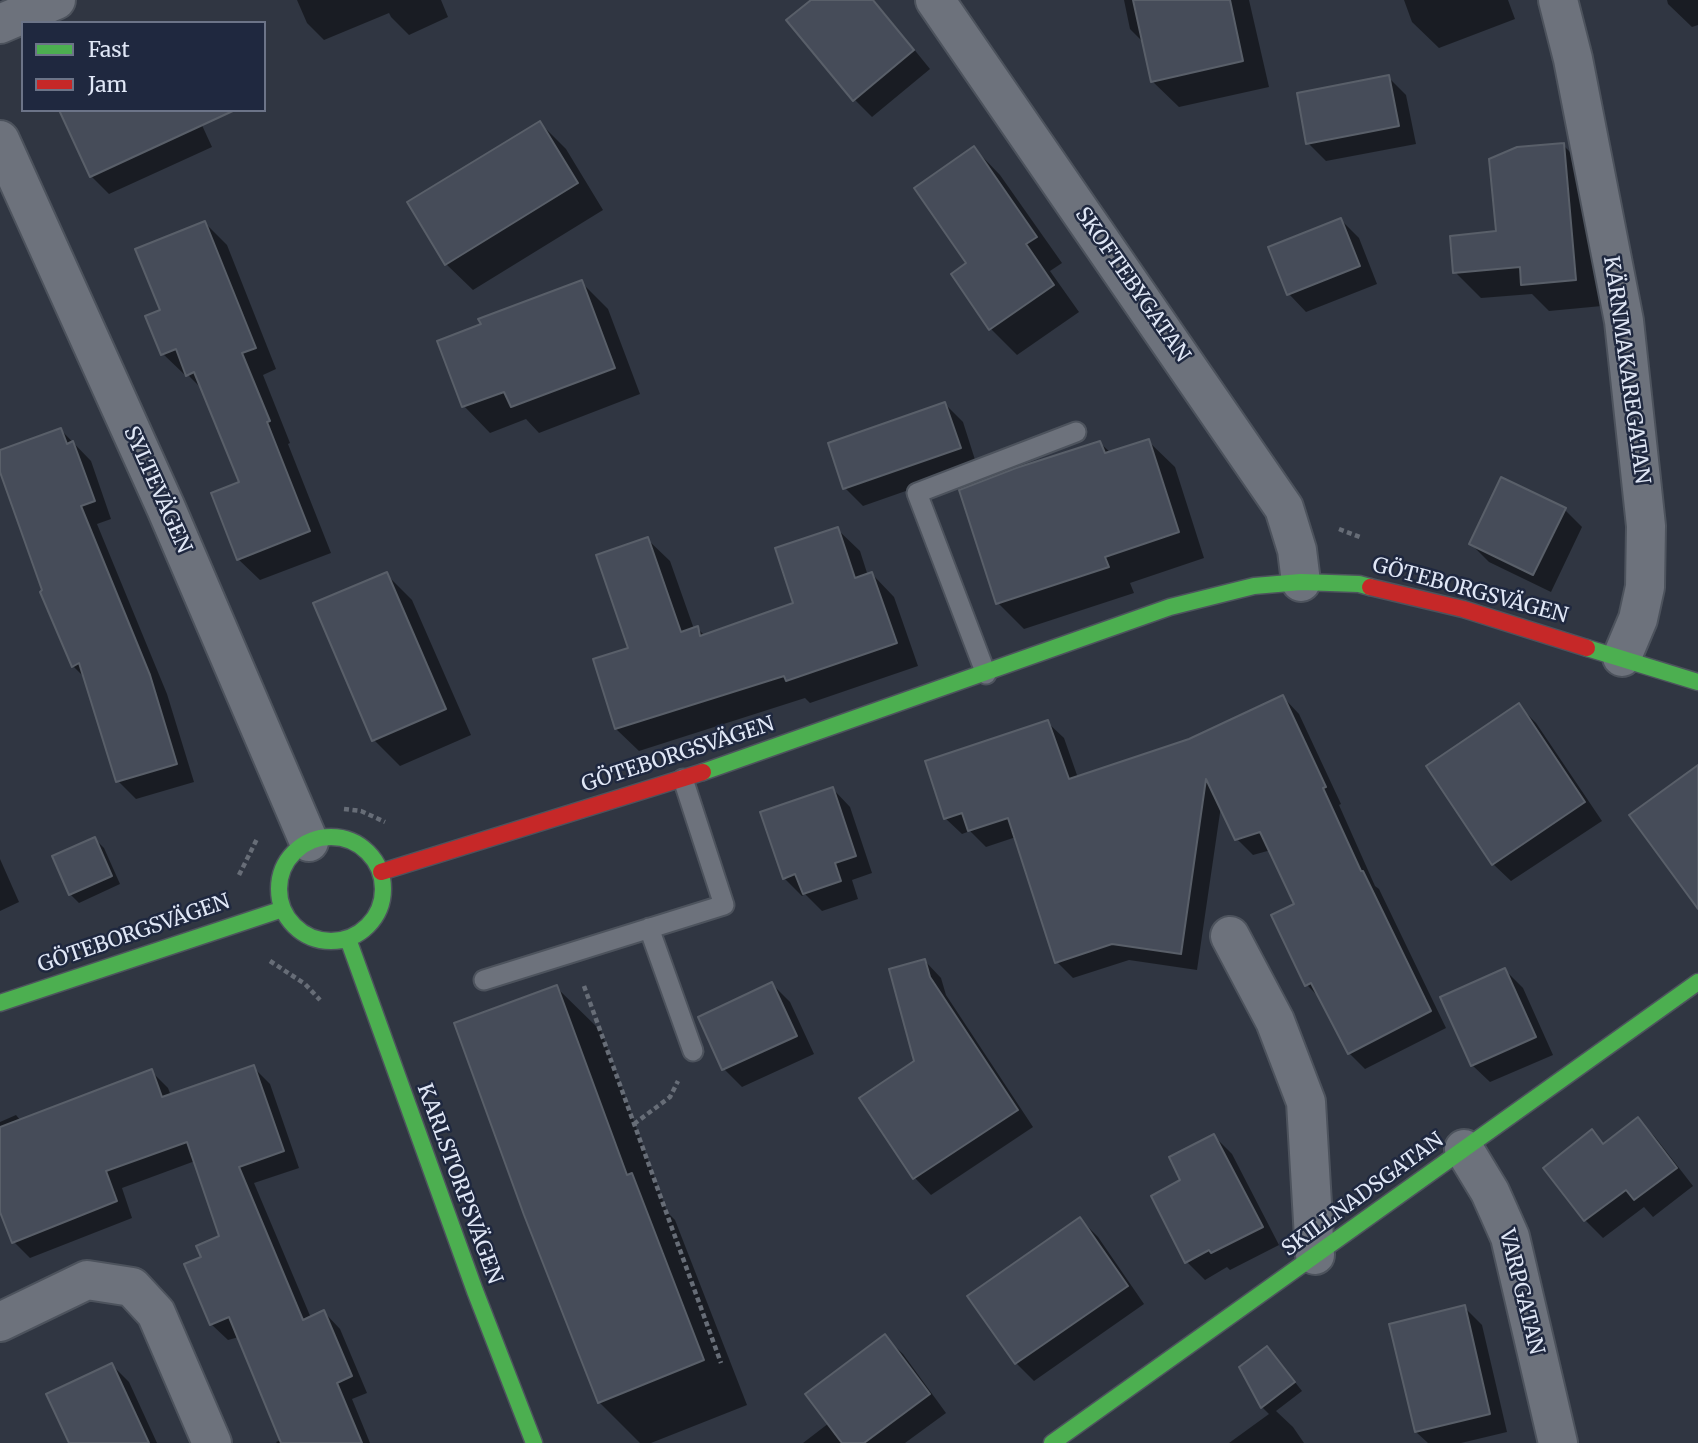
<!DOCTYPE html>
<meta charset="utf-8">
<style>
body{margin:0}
#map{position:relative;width:1698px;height:1443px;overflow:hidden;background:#303642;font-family:Merriweather,serif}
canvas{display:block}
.legend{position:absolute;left:21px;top:21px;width:245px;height:91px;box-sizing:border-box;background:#1f283f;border:2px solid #6c7488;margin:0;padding:9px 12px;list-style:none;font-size:21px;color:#e0e7f6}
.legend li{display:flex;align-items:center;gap:14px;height:35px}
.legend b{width:35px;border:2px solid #6c7488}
</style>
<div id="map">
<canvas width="1698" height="1443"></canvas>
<ul class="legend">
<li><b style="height:9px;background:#4caf50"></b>Fast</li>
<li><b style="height:9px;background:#c62828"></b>Jam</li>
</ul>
</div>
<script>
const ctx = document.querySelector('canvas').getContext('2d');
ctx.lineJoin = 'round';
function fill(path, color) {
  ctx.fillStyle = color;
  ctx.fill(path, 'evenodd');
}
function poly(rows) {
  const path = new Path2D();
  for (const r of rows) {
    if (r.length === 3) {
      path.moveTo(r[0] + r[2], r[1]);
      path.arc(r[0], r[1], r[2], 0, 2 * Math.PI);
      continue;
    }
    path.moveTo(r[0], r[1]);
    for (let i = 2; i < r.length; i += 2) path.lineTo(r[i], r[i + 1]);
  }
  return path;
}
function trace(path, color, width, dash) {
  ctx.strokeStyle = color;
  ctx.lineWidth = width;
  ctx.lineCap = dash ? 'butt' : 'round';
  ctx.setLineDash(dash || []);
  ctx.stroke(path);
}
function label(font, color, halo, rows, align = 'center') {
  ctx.font = font + ' Merriweather,serif';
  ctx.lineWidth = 5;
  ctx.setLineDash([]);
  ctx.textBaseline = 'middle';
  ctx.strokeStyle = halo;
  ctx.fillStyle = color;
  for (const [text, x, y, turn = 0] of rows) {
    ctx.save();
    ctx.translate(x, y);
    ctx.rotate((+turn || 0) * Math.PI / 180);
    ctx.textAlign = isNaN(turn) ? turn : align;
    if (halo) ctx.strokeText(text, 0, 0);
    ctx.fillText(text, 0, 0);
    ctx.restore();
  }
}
fill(poly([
 [297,0,441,0,448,17,409,35,391,17,389,13,324,40,307,23],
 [814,0,874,0,930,69,872,117,854,99],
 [1124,0,1249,0,1269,87,1179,107,1152,81,1144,43,1130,29],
 [1404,0,1508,0,1515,19,1439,48,1412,22],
 [1667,0,1698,0,1698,25,1692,27,1668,4],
 [1388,77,1406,95,1416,144,1326,161,1308,143],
 [195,110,212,147,109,194,91,176],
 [540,123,566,149,603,210,473,290,446,264],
 [1563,145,1589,171,1602,306,1549,311,1532,294,1481,298,1455,272,1498,233],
 [974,148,1000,175,1062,263,1050,271,1079,312,1017,355,991,329],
 [1341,220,1359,238,1377,284,1306,312,1289,294,1270,248],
 [205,223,227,245,276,369,263,375,290,443,288,444,331,553,260,580,238,559,241,483,203,390,187,374,185,375,163,354,162,311],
 [581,282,608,309,640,394,539,433,526,419,490,433,464,406,440,342],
 [945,404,963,422,977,466,863,506,845,488],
 [61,430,91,461,111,519,97,524,167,694,194,782,136,799,118,781,85,678,73,666,0,467,0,452],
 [1148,441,1175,467,1204,558,1130,583,1134,593,1024,629,998,603,1100,443,1111,453],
 [1564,509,1582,527,1551,592,1489,562,1471,544],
 [837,529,860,551,868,576,872,574,894,597,918,666,810,703,805,698,639,751,616,729,595,660,631,649,647,539,670,561,694,629,697,628,705,636,795,604],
 [386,574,412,600,471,735,400,766,374,740],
 [1283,697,1299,714,1341,804,1339,805,1375,886,1379,889,1446,1028,1365,1069,1349,1053,1322,1000,1307,985,1297,905,1271,850,1253,855,1237,839,1221,806,1197,970,1129,960,1073,978,1057,962,1016,837,986,847,970,831,962,834,945,818,1047,722,1064,738,1078,778,1190,741],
 [1519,706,1536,723,1602,821,1511,881,1493,864],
 [833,789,850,807,872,873,852,880,858,899,822,911,805,894,802,896,784,878],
 [95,839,104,848,120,884,79,903,70,894],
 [0,859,19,902,0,911],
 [925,961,941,978,946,995,1033,1127,931,1195,915,1178,861,1098,916,1062],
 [1505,970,1523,988,1553,1055,1490,1082,1472,1065],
 [772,984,790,1002,814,1054,742,1087,724,1069,700,1018],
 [556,987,601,1031,667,1212,675,1220,747,1405,651,1443,640,1443,599,1402],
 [253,1067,270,1084,299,1168,254,1183,311,1318,324,1312,340,1329,367,1393,352,1399,370,1443,277,1443,276,1442,281,1440,239,1337,228,1340,211,1324,203,1258,222,1237,195,1161,122,1188,132,1218,30,1258,14,1242,0,1207,0,1122,16,1115,21,1121,151,1071,168,1088,171,1096],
 [1638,1119,1655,1137,1693,1186,1653,1217,1644,1207,1603,1238,1585,1220,1545,1168,1592,1132,1605,1145],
 [1214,1136,1232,1154,1279,1245,1230,1270,1227,1267,1205,1280,1187,1262,1182,1181],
 [1080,1219,1098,1237,1144,1304,1034,1381,1016,1363],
 [1464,1307,1482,1325,1507,1432,1461,1443,1428,1443,1416,1432],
 [885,1337,903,1354,946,1413,905,1443,803,1443,829,1423],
 [1275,1357,1302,1391,1276,1411,1293,1427,1304,1443,1229,1443,1269,1414,1262,1407],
 [112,1365,129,1382,157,1443,71,1443]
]), '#0007');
const building = poly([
 [811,0,873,0,914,50,853,101,786,20,811,0],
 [1133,0,1230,0,1243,61,1151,82,1133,0],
 [1389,75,1399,126,1306,144,1297,93,1389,75],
 [59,110,235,110,90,177,59,110],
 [540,121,578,183,445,265,407,202,540,121],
 [1564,143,1576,280,1521,285,1520,267,1453,273,1450,236,1496,231,1489,159,1517,147,1564,143],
 [974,146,1037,237,1026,244,1054,285,989,330,951,274,966,263,914,188,974,146],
 [1341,218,1360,266,1287,295,1268,247,1341,218],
 [205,221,256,348,242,353,270,421,267,422,310,531,237,560,211,493,239,482,194,372,186,376,176,349,161,355,145,316,160,310,135,249,205,221],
 [582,280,615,368,511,407,504,392,462,407,437,341,481,324,478,319,582,280],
 [945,402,961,448,843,489,828,443,945,402],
 [61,428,67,444,73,441,95,501,81,506,150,675,177,764,116,782,79,663,72,667,40,592,42,590,0,472,0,450,61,428],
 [1149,439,1179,532,1105,557,1109,567,996,604,959,490,1016,468,1100,441,1105,453,1149,439],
 [1501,477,1566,508,1533,575,1469,544,1501,477],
 [838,527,855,578,872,572,897,643,786,681,784,676,615,729,593,659,628,648,596,555,648,537,681,632,698,626,700,636,793,603,775,548,838,527],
 [387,572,446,709,372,741,313,603,387,572],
 [1283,695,1326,787,1323,788,1361,871,1363,871,1431,1011,1348,1054,1311,983,1305,986,1271,915,1294,904,1260,832,1235,840,1206,779,1181,954,1112,944,1055,963,1008,818,968,831,962,813,944,819,925,761,1048,720,1069,779,1189,739,1283,695],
 [1519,703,1585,802,1492,865,1426,766,1519,703],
 [1698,765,1698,909,1629,815,1698,765],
 [833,787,856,856,835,863,841,881,803,894,795,874,783,879,760,812,833,787],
 [95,837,112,876,69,895,52,856,95,837],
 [925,959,930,977,1018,1110,913,1179,859,1098,914,1061,889,969,925,959],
 [1505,968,1536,1037,1471,1066,1440,997,1505,968],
 [772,982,797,1036,722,1070,698,1017,772,982],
 [557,985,627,1175,632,1173,704,1360,598,1403,524,1215,454,1023,557,985],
 [254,1065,284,1151,239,1167,303,1320,324,1310,352,1376,337,1383,362,1443,281,1443,229,1317,210,1325,184,1264,201,1257,196,1246,219,1236,187,1142,106,1171,117,1201,12,1243,0,1212,0,1127,152,1069,162,1097,254,1065],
 [1638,1117,1677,1168,1634,1200,1626,1190,1584,1221,1543,1168,1592,1129,1603,1144,1638,1117],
 [1214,1134,1263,1227,1211,1253,1209,1250,1185,1263,1151,1196,1180,1180,1169,1157,1214,1134],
 [1080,1217,1128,1286,1015,1364,967,1296,1080,1217],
 [1465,1305,1490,1414,1415,1432,1389,1324,1465,1305],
 [885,1334,930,1394,864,1443,842,1443,805,1394,885,1334],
 [1267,1346,1295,1382,1261,1408,1239,1367,1267,1346],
 [112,1363,149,1443,69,1443,46,1394,112,1363]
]);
fill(building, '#464c59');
trace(building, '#595f69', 2);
const lane = poly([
 [986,674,917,493,1076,432],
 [649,928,693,1051],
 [484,980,724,905,683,779]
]);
const street = poly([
 [935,0,1284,508,1297,550,1301,582],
 [1558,0,1573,59,1624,321,1646,526,1645,587,1638,619,1622,657],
 [0,24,56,0],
 [0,140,166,508,309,842],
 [1230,936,1275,1021,1306,1102,1315,1255],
 [1464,1149,1490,1192,1510,1237,1558,1443],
 [0,1322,87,1280,132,1287,156,1313,212,1443]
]);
const fast = poly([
 [1587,648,1698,682],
 [703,772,1170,607,1254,586,1301,582,1359,584,1370,587],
 [331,889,52],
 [348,939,475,1291,534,1443],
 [0,1003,283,909],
 [1052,1443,1698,982]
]);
const jam = poly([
 [1370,587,1463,609,1587,648],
 [381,872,703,772]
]);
trace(lane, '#4d535d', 23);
trace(street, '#4d535d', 42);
trace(fast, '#4d535d', 19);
trace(jam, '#4d535d', 19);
trace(poly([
 [1339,529,1360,537],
 [344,809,361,811,385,822],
 [239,875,257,839],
 [270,961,305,984,320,1000],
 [584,986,721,1363],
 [634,1124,670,1097,678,1081]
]), '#676d77', 4.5, [5, 3.5]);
trace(lane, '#6d727c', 19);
trace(street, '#6d727c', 38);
trace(fast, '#4caf50', 16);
trace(jam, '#c62828', 16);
label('21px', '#e0e7f6', '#1f283f', [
 ["SKOFTEBYGATAN",1132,285,55],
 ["KÄRNMAKAREGATAN",1626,370,82],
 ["SYLTEVÄGEN",157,490,66],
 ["GÖTEBORGSVÄGEN",1470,591,15],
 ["GÖTEBORGSVÄGEN",678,755,-18],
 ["GÖTEBORGSVÄGEN",134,934,-19],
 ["KARLSTORPSVÄGEN",459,1184,70],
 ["SKILLNADSGATAN",1363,1195,-36],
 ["VARPGATAN",1521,1292,76]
]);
</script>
